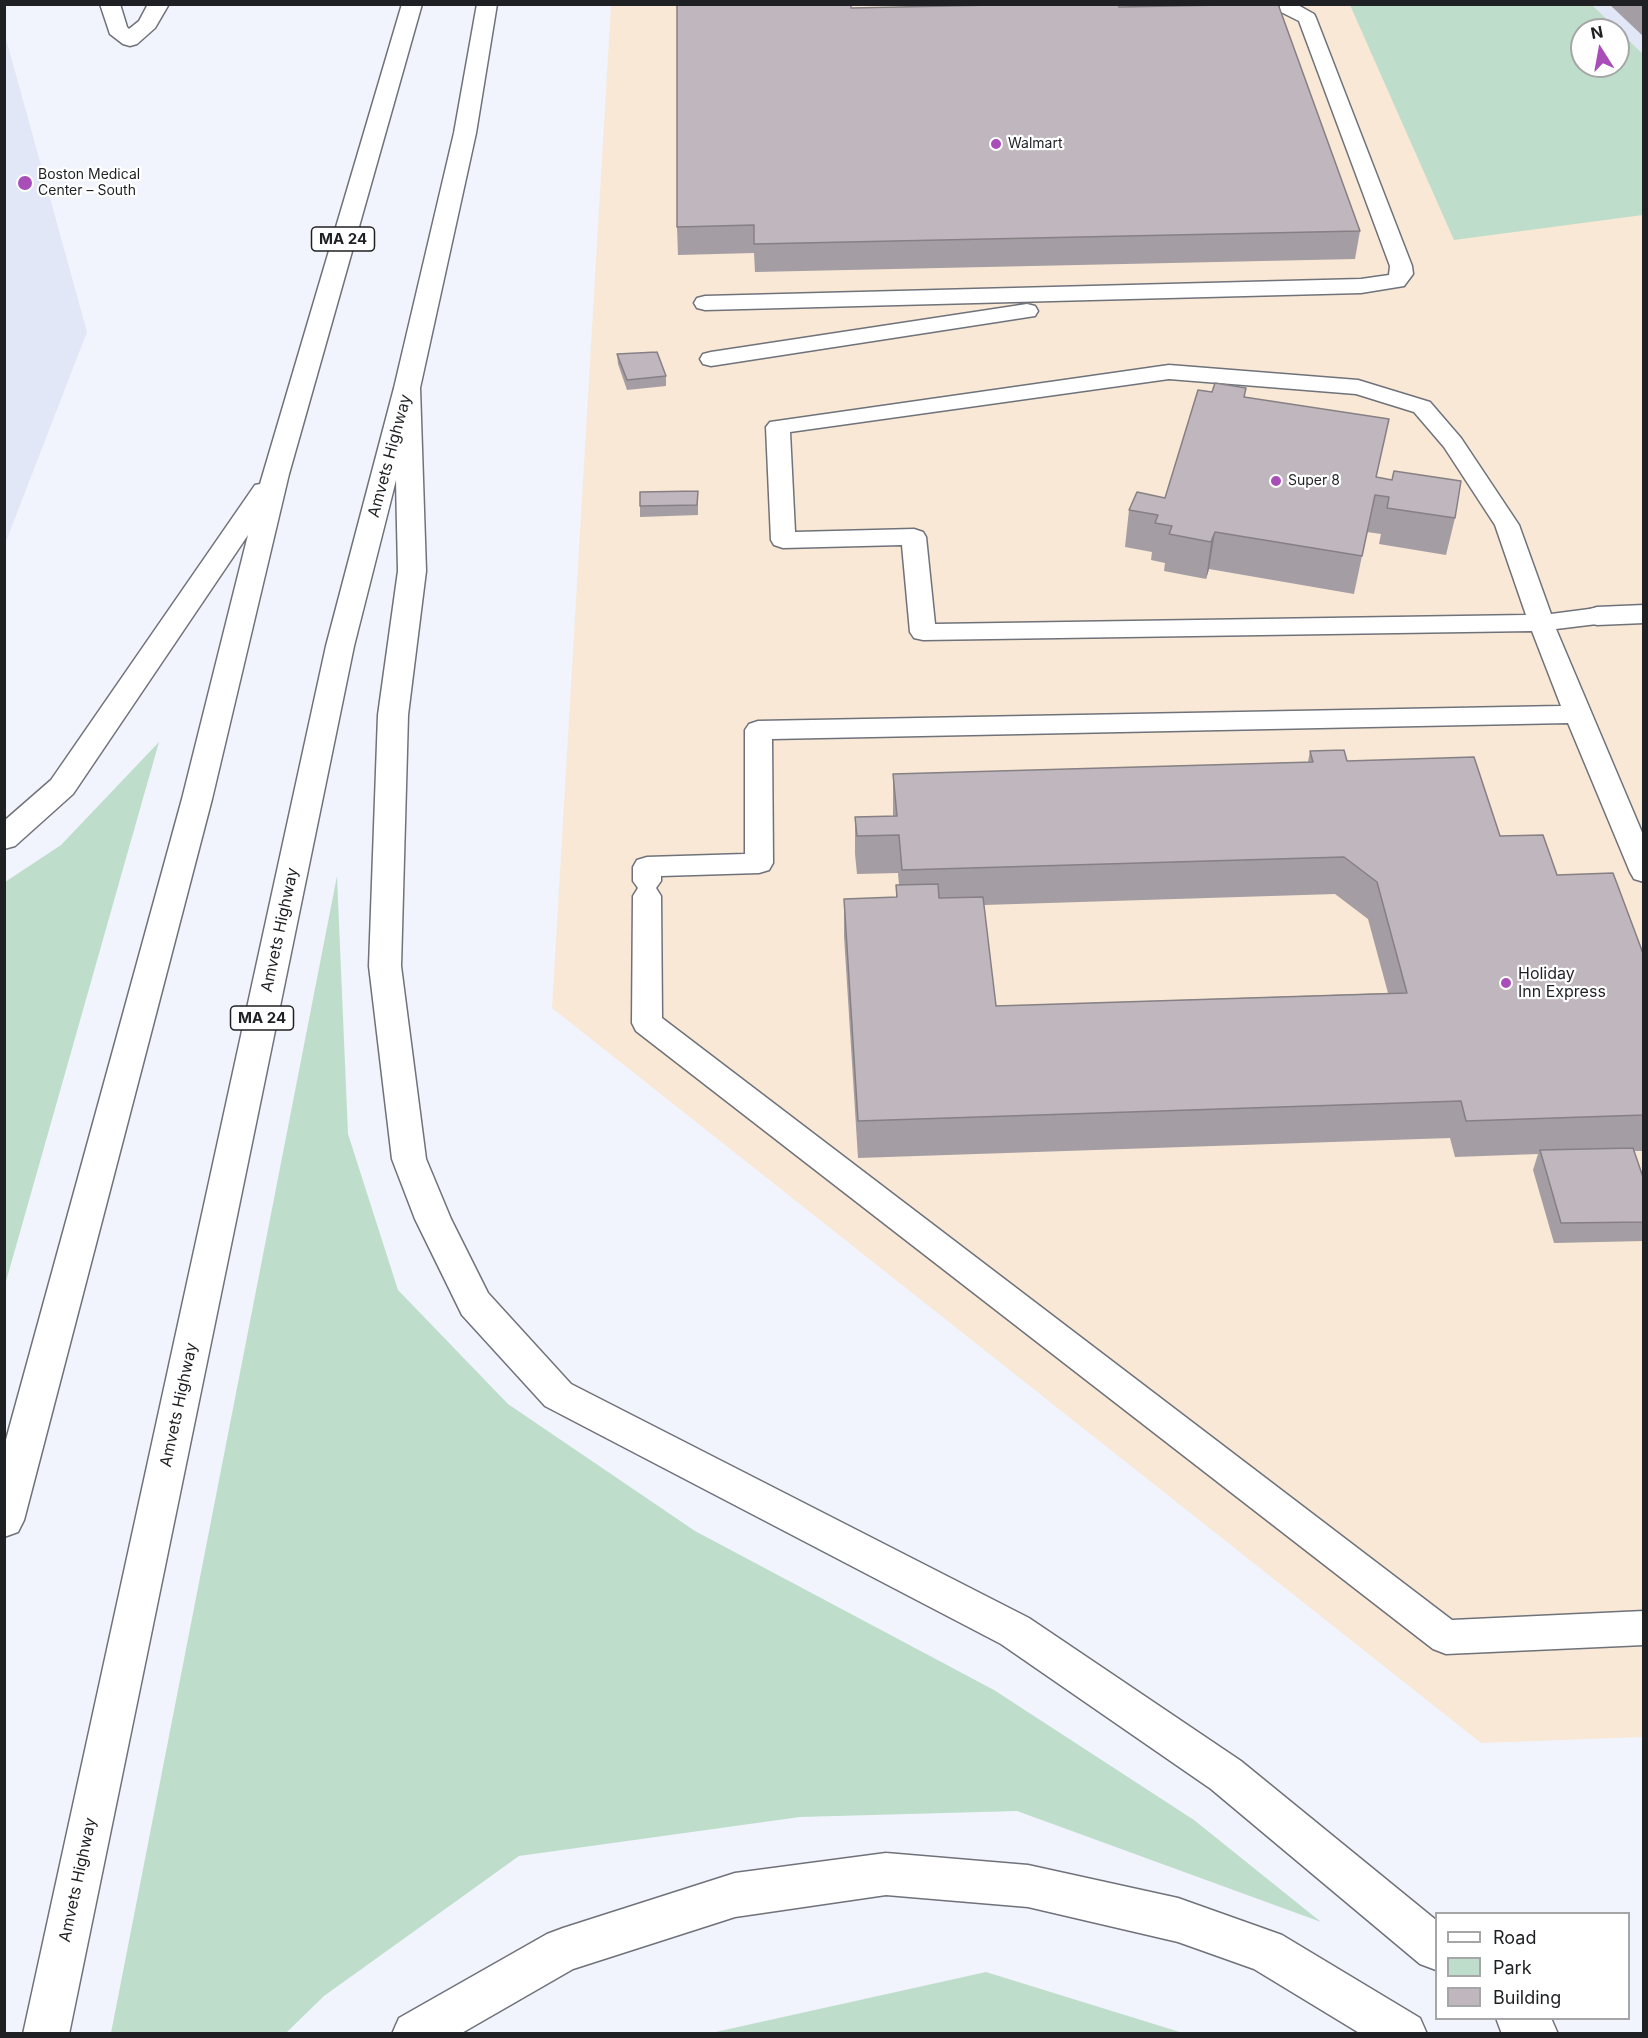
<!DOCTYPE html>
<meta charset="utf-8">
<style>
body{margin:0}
#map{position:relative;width:1648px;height:2038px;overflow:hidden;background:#f1f4fd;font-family:Inter,sans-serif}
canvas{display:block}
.frame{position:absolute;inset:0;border:6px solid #1f2023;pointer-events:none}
.legend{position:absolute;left:1435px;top:1912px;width:195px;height:108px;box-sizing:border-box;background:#fff;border:2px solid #a5a6a7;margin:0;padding:8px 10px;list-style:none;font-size:18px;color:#1f2023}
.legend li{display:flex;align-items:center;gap:12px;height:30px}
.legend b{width:30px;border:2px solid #a5a6a7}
.north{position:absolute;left:1570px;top:18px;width:60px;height:60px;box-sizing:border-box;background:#fff;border:2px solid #a5a6a7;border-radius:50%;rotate:349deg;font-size:16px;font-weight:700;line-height:24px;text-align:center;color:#1f2023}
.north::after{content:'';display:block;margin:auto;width:21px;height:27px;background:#a94eb9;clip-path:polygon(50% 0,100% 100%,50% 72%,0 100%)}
</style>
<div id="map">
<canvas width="1648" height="2038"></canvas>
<div class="frame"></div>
<ul class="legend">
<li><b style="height:8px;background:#fff"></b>Road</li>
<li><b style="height:16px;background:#bedecb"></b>Park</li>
<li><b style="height:16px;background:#bfb7bd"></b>Building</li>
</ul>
<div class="north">N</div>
</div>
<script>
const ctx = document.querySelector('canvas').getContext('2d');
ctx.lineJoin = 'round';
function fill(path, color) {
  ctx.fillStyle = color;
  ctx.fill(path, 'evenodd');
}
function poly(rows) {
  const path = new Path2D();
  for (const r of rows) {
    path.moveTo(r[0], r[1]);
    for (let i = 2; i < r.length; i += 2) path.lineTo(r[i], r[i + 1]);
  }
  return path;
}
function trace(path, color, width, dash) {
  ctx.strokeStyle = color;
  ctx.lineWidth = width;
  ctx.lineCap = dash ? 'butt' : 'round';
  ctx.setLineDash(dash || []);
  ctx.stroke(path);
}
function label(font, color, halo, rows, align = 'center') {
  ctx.font = font + ' Inter,sans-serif';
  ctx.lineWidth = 4.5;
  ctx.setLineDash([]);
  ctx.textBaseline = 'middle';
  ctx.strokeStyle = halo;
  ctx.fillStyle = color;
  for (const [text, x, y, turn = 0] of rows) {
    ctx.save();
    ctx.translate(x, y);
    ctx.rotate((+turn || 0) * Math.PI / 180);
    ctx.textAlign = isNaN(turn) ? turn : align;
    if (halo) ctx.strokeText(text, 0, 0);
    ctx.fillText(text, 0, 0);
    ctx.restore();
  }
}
fill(poly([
 [1592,4,1643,54,1643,1737,1481,1743,552,1008,611,5],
 [1582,30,1618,30,1618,66,1582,66]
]), '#f8e8d5');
fill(poly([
 [1592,5,1643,5,1643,54],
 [5,35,87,332,5,544,4,544]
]), '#e2e7f7');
fill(poly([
 [1350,5,1592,5,1643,54,1643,215,1454,240],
 [1582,30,1618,30,1618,66,1582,66],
 [159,742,5,1285,5,882,61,845],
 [337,876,348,1134,398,1290,508,1404,695,1531,994,1690,1194,1820,1321,1922,1017,1811,800,1817,519,1856,324,1996,286,2033,111,2033],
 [986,1972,1183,2033,711,2033]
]), '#bedecb');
const lane = poly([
 [1135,4,1198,4,1205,6,1207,10,1205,14,1198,16,1144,10,1137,8,1135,4],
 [1281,4,1296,4,1314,14,1316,18,1412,266,1413,274,1404,286,1361,293,705,310,697,308,694,303,697,298,705,296,1361,279,1389,275,1390,266,1299,21,1281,12,1279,8,1281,4],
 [1027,304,1035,306,1038,311,1035,316,711,366,703,364,700,359,703,354,711,352,1027,304],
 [1169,365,1358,380,1430,402,1461,438,1519,525,1551,614,1597,608,1606,610,1610,616,1606,622,1597,624,1556,629,1644,837,1644,882,1634,879,1630,872,1568,723,772,739,773,863,769,870,759,873,661,876,661,881,656,888,661,896,662,1018,1452,1620,1644,1611,1644,1645,1446,1654,1433,1649,636,1031,632,1023,633,896,638,888,633,881,633,867,637,860,647,857,745,854,745,730,749,724,758,721,1561,706,1532,631,923,640,914,638,910,632,902,545,783,548,774,545,771,540,766,427,770,422,1169,365],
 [1169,379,1356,394,1414,412,1444,447,1495,525,1526,615,935,624,926,537,923,532,914,529,795,532,790,432,1169,379]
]);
const street = poly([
 [100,4,120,4,127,27,129,29,139,21,148,4,169,4,155,28,137,44,130,46,123,44,110,34,100,4],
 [1644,605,1644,623,1597,625,1587,622,1583,616,1587,610,1597,607,1644,605]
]);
const highway = poly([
 [402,4,422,4,289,474,212,799,24,1520,18,1532,4,1537,4,1447,182,799,248,535,73,794,15,846,4,849,4,821,51,780,255,485,260,484,402,4],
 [477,4,497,4,476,133,420,388,426,571,408,715,401,966,426,1159,451,1219,488,1293,571,1384,1029,1618,1241,1761,1436,1920,1436,1970,1420,1964,1211,1789,1001,1644,545,1406,462,1315,415,1219,392,1159,369,966,378,715,398,571,396,480,354,646,69,2034,23,2034,326,646,394,388,454,133,477,4],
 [886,1853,1028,1865,1178,1898,1282,1935,1420,2018,1427,2034,1361,2034,1254,1969,1178,1942,1028,1907,886,1895,735,1917,573,1969,460,2034,392,2034,399,2018,547,1934,563,1928,735,1873,886,1853],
 [1496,2018,1551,2018,1558,2034,1502,2034,1496,2018]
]);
trace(lane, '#6f727a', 3);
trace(street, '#6f727a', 3);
trace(highway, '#6f727a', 3);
fill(lane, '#fff');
fill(street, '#fff');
fill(highway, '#fff');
fill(poly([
 [992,4,1118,4,1119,7,1360,231,1355,259,755,272,754,253,678,255,677,227,851,8,992,5],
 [1609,4,1644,4,1644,37],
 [617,354,666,376,666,386,627,390,618,364],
 [1244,397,1377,477,1455,518,1446,555,1379,544,1381,534,1367,532,1354,594,1209,569,1206,579,1164,571,1165,563,1151,560,1152,552,1125,547,1129,510,1165,498],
 [698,501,698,515,640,517,640,506],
 [1310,751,1347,761,1500,836,1557,875,1644,956,1644,1151,1634,1151,1644,1180,1644,1241,1554,1243,1533,1170,1538,1154,1455,1157,1450,1138,858,1158,844,936,844,899,896,897,896,885,899,885,898,873,857,874,855,854,855,817,893,816,893,774,1308,762],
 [1335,894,1368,919,1388,993,996,1006,984,905]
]), '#a49da3');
fill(poly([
 [1215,532,1209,569,1206,579,1211,542]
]), '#868084');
const building = poly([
 [677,4,851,4,851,8,995,5,995,4,1118,4,1119,7,1278,4,1360,231,754,244,754,225,677,227,677,4],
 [657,352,666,376,627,380,617,354,657,352],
 [1215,383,1246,388,1244,397,1389,419,1376,477,1392,480,1394,471,1461,481,1455,518,1387,508,1389,497,1375,495,1362,556,1215,532,1211,542,1169,534,1172,526,1155,523,1158,515,1129,510,1137,492,1165,498,1198,390,1212,392,1215,383],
 [698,491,697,505,640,506,640,492,698,491],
 [1344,750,1347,761,1474,757,1500,836,1543,835,1557,875,1613,873,1644,956,1644,1115,1466,1121,1461,1101,858,1121,844,899,897,897,896,885,938,884,939,898,983,897,996,1006,1407,993,1377,882,1344,857,902,870,899,835,857,836,855,817,897,816,893,774,1313,762,1310,751,1344,750],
 [1633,1148,1644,1180,1644,1222,1561,1223,1540,1150,1633,1148]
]);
fill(building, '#bfb7bd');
trace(building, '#868084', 1.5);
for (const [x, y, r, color] of [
 [996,144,6,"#a94eb9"],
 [25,183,8,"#a94eb9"],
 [1276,481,6,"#a94eb9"],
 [1506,983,6,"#a94eb9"]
]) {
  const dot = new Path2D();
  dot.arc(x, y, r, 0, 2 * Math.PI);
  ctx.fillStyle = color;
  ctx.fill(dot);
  trace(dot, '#fff', 2);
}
label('14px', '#1f2023', '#fff', [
 ["Walmart",1008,144],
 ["Boston Medical",38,175],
 ["Center – South",38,191],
 ["Super 8",1288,481]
], 'left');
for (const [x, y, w] of [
 [343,239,63],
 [262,1018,63]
]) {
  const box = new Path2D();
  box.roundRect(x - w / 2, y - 12, w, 24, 4.5);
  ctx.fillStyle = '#fff';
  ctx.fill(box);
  trace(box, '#1f2023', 1.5);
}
label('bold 15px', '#1f2023', null, [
 ["MA 24",343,239],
 ["MA 24",262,1018]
]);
label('16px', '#1f2023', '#fff', [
 ["Amvets Highway",390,456,-75],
 ["Amvets Highway",280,930,-78],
 ["Amvets Highway",179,1405,-78],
 ["Amvets Highway",78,1880,-78]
]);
label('16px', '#1f2023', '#fff', [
 ["Holiday",1518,974],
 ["Inn Express",1518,992]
], 'left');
</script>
